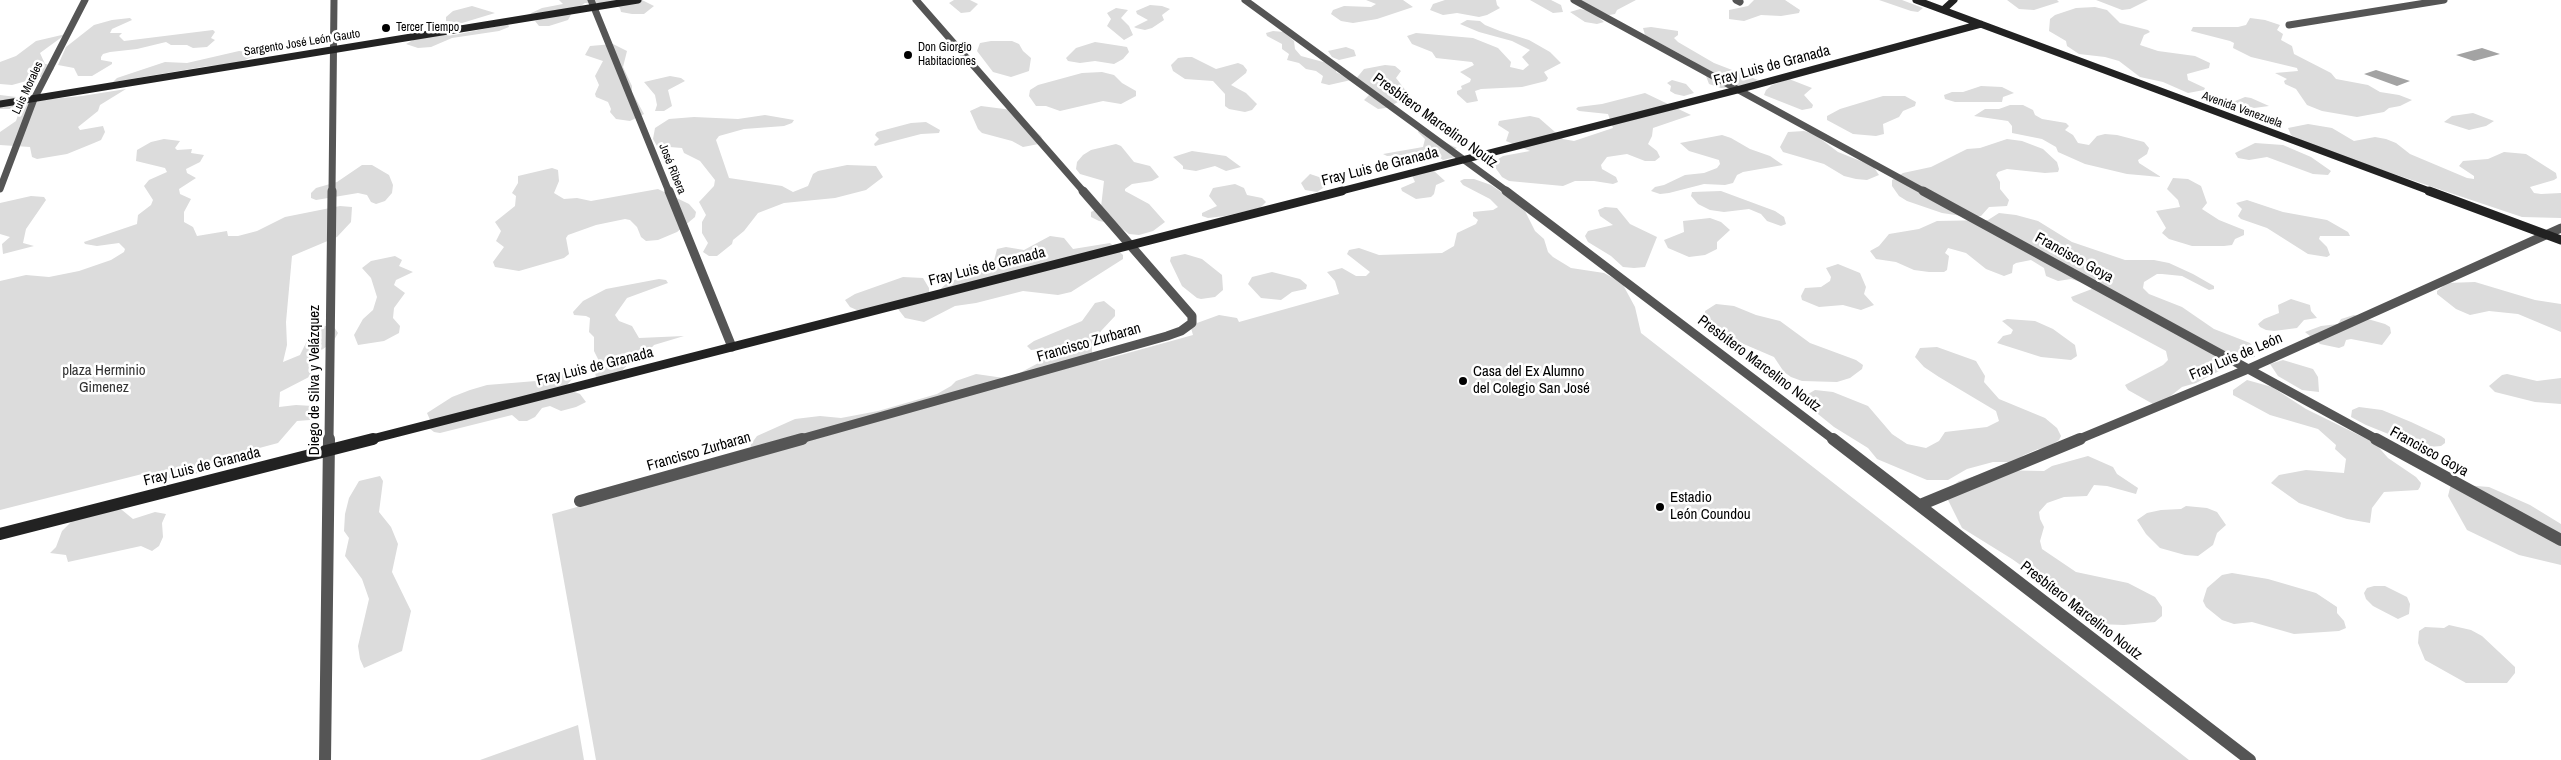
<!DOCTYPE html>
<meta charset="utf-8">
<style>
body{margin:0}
canvas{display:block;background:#fff}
</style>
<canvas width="2561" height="760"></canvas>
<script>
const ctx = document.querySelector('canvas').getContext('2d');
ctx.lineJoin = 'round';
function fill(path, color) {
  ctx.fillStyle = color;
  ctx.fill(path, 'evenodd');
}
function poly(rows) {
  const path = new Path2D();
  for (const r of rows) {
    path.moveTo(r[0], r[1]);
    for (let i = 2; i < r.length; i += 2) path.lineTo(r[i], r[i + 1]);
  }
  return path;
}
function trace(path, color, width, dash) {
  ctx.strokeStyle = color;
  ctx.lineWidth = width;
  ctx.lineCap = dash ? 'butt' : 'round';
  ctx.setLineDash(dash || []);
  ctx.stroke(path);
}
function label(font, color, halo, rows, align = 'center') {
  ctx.font = font + ' "Archivo Narrow",sans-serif';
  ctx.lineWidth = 5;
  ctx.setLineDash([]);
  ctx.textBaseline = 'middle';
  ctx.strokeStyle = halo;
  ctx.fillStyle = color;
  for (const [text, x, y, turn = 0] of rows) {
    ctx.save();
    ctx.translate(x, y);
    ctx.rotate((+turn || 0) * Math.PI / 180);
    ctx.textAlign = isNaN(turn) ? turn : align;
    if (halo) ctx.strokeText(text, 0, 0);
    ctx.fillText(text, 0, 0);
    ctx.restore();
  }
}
fill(poly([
 [559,0,642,0,654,6,644,14,632,14,621,12,620,8,614,4,585,3,573,11,568,20,549,26,539,26,535,21,541,18,527,15,542,8,563,4],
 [954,0,970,0,978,4,970,12,961,13,949,3],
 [1366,0,1403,0,1413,7,1377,19,1353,23,1341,21,1331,14,1333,10,1344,6,1371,7,1376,4],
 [1445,0,1496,0,1497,5,1500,8,1487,15,1479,17,1457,13,1443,15,1430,10,1433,4],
 [1530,0,1551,0,1561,5,1563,12,1553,13],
 [1577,0,1636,0,1617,10,1615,14,1609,15],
 [1754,0,1785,0,1800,10,1799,13,1781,16,1761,15,1744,21,1729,19,1729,10,1748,6],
 [1879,0,1902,0,1923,8,1918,12,1911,11],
 [2007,0,2057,0,2059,2,2034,10,2019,9],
 [2096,0,2148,0,2130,9,2122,10],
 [1150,5,1162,6,1170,9,1162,15,1164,20,1152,28,1145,30,1136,28,1134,27,1148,20,1137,14,1136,11],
 [472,6,495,13,462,23,446,21,446,17,453,11],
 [2095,7,2107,10,2120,23,2148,30,2150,32,2144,35,2140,45,2158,51,2195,56,2210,63,2209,68,2187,74,2188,80,2205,88,2204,90,2188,93,2163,82,2140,77,2119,61,2105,57,2079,54,2067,46,2066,41,2049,31,2050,19,2055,15,2076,8],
 [1116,8,1128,10,1121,18,1129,26,1133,35,1124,40,1107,26,1111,19,1107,13],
 [1580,9,1591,11,1604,22,1597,24,1585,22,1570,12],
 [130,18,132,20,112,29,110,33,122,33,119,36,124,41,213,30,215,32,211,38,215,40,207,47,193,48,187,45,171,45,166,42,137,49,110,52,103,54,101,57,101,60,112,62,112,64,92,76,78,76,74,68,58,65,66,47,94,25,112,20],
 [2250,18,2265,20,2280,25,2277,30,2283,34,2281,40,2292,46,2294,54,2331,73,2336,79,2368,85,2380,92,2399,95,2412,100,2400,106,2389,108,2384,112,2357,117,2322,111,2307,105,2296,89,2285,84,2284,81,2287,79,2275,73,2298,71,2297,68,2251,57,2233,48,2234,43,2230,41,2191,31,2193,27,2238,27,2246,25],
 [1467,20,1480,21,1485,25,1500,31,1529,40,1550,52,1561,63,1544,72,1548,78,1546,81,1522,87,1481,89,1475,91,1478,101,1467,103,1457,94,1457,91,1462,89,1461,86,1470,82,1471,79,1460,72,1474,65,1472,62,1436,58,1432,52,1412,44,1407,36,1416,33,1473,38,1498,48,1511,62,1510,67,1523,70,1529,65,1522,57,1530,50,1512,41,1479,32,1460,24],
 [508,24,509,27,499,31,452,38,431,47,418,48,406,44,415,39,435,35,454,35],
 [1651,27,1678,31,1678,35,1674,38,1678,42,1714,63,1758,80,1742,86,1721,88,1709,84,1706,76,1693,61,1645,35,1643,28],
 [1273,31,1284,32,1294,41,1295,49,1301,56,1327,63,1336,69,1336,72,1351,80,1329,85,1321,83,1323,76,1316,71,1306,69,1299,63,1287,60,1289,54,1282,49,1282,44,1267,36,1266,33],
 [66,34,40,53,45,64,54,65,54,69,48,75,12,85,0,84,0,62,16,56,36,41],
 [991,41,1012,41,1019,44,1023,51,1031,58,1029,71,1011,77,993,72,977,51,980,43],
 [1095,42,1121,46,1127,47,1129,52,1123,59,1114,64,1095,61,1080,63,1068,61,1066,58,1076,48],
 [613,44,627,51,623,67,632,86,632,92,644,114,630,121,616,119,610,112,611,109,608,102,596,97,595,94,599,85,595,76,603,61,585,55,590,46],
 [1346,47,1354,50,1356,56,1339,60,1332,57,1328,51],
 [239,51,251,52,255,56,234,64,208,66,113,82,117,78,165,62,187,63],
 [1186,57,1192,57,1216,69,1238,63,1243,65,1247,70,1246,73,1231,85,1246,93,1257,104,1252,110,1245,112,1229,109,1225,106,1225,94,1213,81,1185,79,1173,71,1171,65,1178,58],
 [1385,65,1395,66,1401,71,1396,78,1410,96,1386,108,1378,109,1364,100,1370,94,1355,80,1364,69],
 [1082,73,1102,72,1114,75,1122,83,1136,91,1136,96,1121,104,1103,101,1060,111,1046,106,1036,106,1029,96,1030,90,1038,85],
 [670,76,681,78,685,81,668,90,672,106,664,111,655,111,657,105,655,95,644,82],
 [1789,79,1812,88,1804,95,1813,105,1812,108,1802,110,1764,95,1766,90,1772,85],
 [1672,80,1686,84,1694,93,1684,96,1675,94,1670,91,1671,86,1667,83],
 [1981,86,2002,87,2014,93,2003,97,2002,102,1955,102,1945,99,1944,95,1952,92,1963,92],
 [126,89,100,105,98,111,78,127,80,130,103,126,105,132,101,140,94,143,67,154,37,159,32,157,30,147,0,145,0,132,16,121,20,109,0,109,0,95,41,100,82,96],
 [1645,93,1691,115,1653,128,1652,136,1648,144,1657,151,1660,157,1655,161,1645,161,1627,154,1607,157,1601,165,1602,169,1616,177,1618,182,1613,184,1594,181,1575,181,1563,186,1509,181,1502,177,1492,163,1503,156,1530,151,1506,141,1509,132,1498,125,1499,121,1530,116,1539,118,1563,139,1574,141,1613,128,1608,114,1579,111,1576,109,1578,107,1602,104],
 [1883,96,1905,96,1916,102,1915,106,1903,111,1899,117,1883,124,1884,134,1876,136,1853,134,1827,120,1827,116,1840,109],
 [2245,97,2251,98,2269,106,2254,108,2233,102],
 [2010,105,2023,105,2033,110,2035,115,2042,119,2066,123,2069,126,2065,130,2073,135,2078,143,2089,145,2097,136,2105,134,2117,135,2144,142,2149,148,2147,154,2138,160,2139,163,2161,177,2127,174,2085,164,2058,152,2056,147,2042,139,2012,133,2012,126,2008,121,1974,116,1985,109,1999,109],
 [981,106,1012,110,1041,136,1044,143,1023,147,1012,141,982,133,978,129,970,111],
 [2473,113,2494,121,2486,126,2469,130,2444,122,2452,116],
 [765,115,794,120,792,123,784,126,744,129,719,136,716,140,729,178,782,186,793,192,808,186,813,174,818,171,847,165,876,166,883,177,866,190,835,198,784,203,758,213,744,231,733,240,732,244,717,256,709,256,703,252,708,243,702,233,702,222,706,215,699,202,714,186,715,180,700,161,684,153,682,148,657,146,653,139,655,128,669,119,694,117,738,119],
 [926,122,940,130,939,133,921,134,875,146,874,144,879,139,875,135,877,132,911,123],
 [2308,124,2332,128,2354,141,2375,137,2386,139,2396,143,2410,154,2467,178,2474,179,2474,176,2459,166,2463,161,2488,159,2504,152,2526,154,2556,173,2557,178,2554,180,2530,187,2534,193,2541,194,2561,193,2561,218,2522,217,2385,171,2306,143,2291,135,2288,128],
 [1419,130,1457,148,1453,150,1455,157,1443,160,1433,153,1387,156,1383,154,1423,147,1425,139,1418,132],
 [1804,131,1814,134,1838,152,1873,166,1879,175,1867,180,1856,179,1844,176,1824,164,1783,152,1780,147,1788,132],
 [1722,135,1731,138,1750,149,1770,156,1783,165,1743,172,1737,175,1733,183,1725,185,1704,184,1669,193,1660,194,1651,191,1655,187,1664,185,1685,175,1704,173,1717,168,1720,164,1719,160,1689,151,1680,143],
 [164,139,180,141,175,148,177,150,192,149,191,153,204,155,200,162,186,169,187,173,196,178,179,189,180,194,191,199,184,212,184,222,193,227,197,236,227,231,228,236,238,236,257,231,285,217,340,206,352,207,351,222,337,237,292,256,286,322,287,345,283,362,300,355,314,327,318,325,334,327,338,333,333,342,313,356,311,376,280,392,279,407,296,405,313,406,313,417,310,420,297,421,278,443,222,458,205,470,188,477,163,478,150,472,0,510,0,281,26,275,49,277,79,271,111,260,124,252,125,249,119,243,97,246,85,244,84,242,137,224,138,215,151,205,153,200,144,186,149,180,167,172,165,168,136,161,137,150,151,142],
 [2007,139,2022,141,2043,149,2057,162,2059,169,2058,172,2045,173,2007,169,1998,172,1996,175,2000,182,2000,189,2009,200,2007,206,1989,207,1981,216,1962,216,1942,213,1907,201,1899,196,1892,186,1892,180,1903,173,1931,167,1967,149,1980,148],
 [2255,143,2283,145,2311,157,2331,171,2328,175,2313,174,2267,157,2249,160,2238,158,2235,153],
 [1116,144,1121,146,1134,162,1150,166,1159,177,1152,181,1132,184,1125,189,1125,191,1149,204,1165,222,1153,231,1139,235,1129,234,1116,224,1099,221,1091,217,1091,212,1101,207,1104,181,1080,174,1076,169,1077,162,1083,155,1091,150],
 [1192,151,1226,156,1241,167,1226,171,1215,166,1196,171,1183,169,1183,166,1173,157],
 [362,165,372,165,389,175,393,185,392,193,385,201,376,204,371,202,367,195,358,193,316,200,311,198,311,193,316,188,337,182],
 [552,168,558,170,559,181,554,193,564,199,577,198,591,201,658,189,689,204,696,212,695,217,677,232,658,240,646,241,641,237,637,227,630,220,625,219,596,225,568,235,566,238,569,254,564,258,519,271,495,267,493,262,504,247,496,241,501,231,495,222,515,206,516,196,512,193,518,183,518,176],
 [1433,170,1445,181,1436,185,1434,194,1431,197,1416,199,1402,191,1401,188,1415,182,1410,171],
 [1310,174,1325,179,1326,186,1317,192,1305,190,1301,183],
 [2173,178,2188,179,2201,186,2207,203,2202,209,2219,220,2244,230,2244,235,2235,239,2232,245,2224,246,2192,246,2169,239,2162,233,2166,228,2156,211,2180,207,2178,200,2167,189],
 [1464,179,1474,179,1491,185,1523,207,1535,231,1544,239,1548,252,1553,257,1571,268,1604,273,1622,283,1635,307,1641,333,2189,760,596,760,552,514,749,459,751,444,757,436,795,419,820,416,841,418,878,411,937,394,951,386,956,381,976,374,1004,378,1014,376,1046,359,1040,349,1031,350,1027,346,1034,341,1082,321,1095,303,1104,301,1115,310,1115,316,1101,331,1092,345,1092,354,1099,361,1193,335,1191,328,1197,323,1219,315,1237,318,1239,322,1339,294,1335,281,1327,272,1342,268,1356,276,1366,276,1370,272,1347,254,1349,250,1359,248,1379,255,1442,253,1454,246,1457,233,1476,224,1478,220,1473,216,1473,212,1493,210,1498,207,1490,199,1463,185,1460,181],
 [1235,184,1244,188,1247,195,1262,198,1266,202,1260,208,1225,216,1208,218,1202,216,1202,213,1217,206,1209,196,1213,188],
 [1721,191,1775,211,1784,217,1786,224,1781,226,1767,221,1761,214,1749,209,1724,212,1710,210,1698,204,1691,196,1692,192],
 [31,196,44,197,46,200,26,229,23,243,34,246,3,254,2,244,10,237,0,234,0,203],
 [2247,200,2283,212,2327,220,2348,232,2350,236,2320,236,2319,239,2327,247,2330,255,2327,257,2308,254,2267,228,2241,219,2238,216,2242,209,2236,203],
 [1605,207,1617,208,1630,224,1657,237,1645,267,1634,268,1623,267,1611,256,1588,242,1585,236,1588,231,1613,225,1600,216,1598,210],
 [1999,213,2016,215,2038,221,2072,242,2125,260,2154,260,2169,263,2193,274,2214,286,2214,289,2209,290,2182,276,2162,274,2157,274,2144,282,2143,288,2149,294,2182,307,2214,329,2250,343,2255,350,2255,357,2241,358,2226,354,2214,355,2223,369,2196,383,2182,387,2168,398,2153,404,2128,390,2125,385,2163,365,2168,360,2166,351,2073,301,2071,297,2092,289,2087,284,2071,279,2058,281,2046,276,2044,268,2031,260,2016,263,2013,265,2012,273,2004,276,1986,269,1966,253,1948,248,1945,253,1949,256,1947,270,1944,272,1929,272,1914,270,1896,262,1876,259,1870,251,1879,246,1889,234,1919,229,1937,221,1988,220],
 [1710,218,1721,222,1730,230,1717,242,1717,249,1705,255,1689,257,1668,248,1664,240,1684,232,1683,221],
 [1050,236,1064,238,1073,249,1110,243,1123,255,1123,259,1071,292,1058,295,1023,291,976,303,955,306,924,322,905,318,898,309,859,311,850,307,845,300,855,294,903,277,923,278,929,288,929,293,936,293,946,284,961,277,992,269,997,249,1006,247,1024,250],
 [1185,254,1202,259,1222,275,1223,290,1215,297,1201,299,1197,298,1182,286,1170,261,1171,257],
 [395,256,402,260,399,266,413,272,396,280,394,285,405,293,394,308,393,318,400,326,399,333,384,341,358,345,354,335,363,319,373,310,377,297,371,278,362,268,371,261],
 [1838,264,1860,273,1866,287,1864,294,1874,305,1861,310,1843,305,1819,307,1802,300,1801,296,1805,288,1821,287,1830,281,1831,277,1826,268],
 [1272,272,1300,279,1307,285,1306,289,1292,292,1281,300,1261,298,1248,284,1252,277],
 [659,279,666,280,668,283,627,298,615,315,619,321,632,326,639,338,684,336,654,345,646,354,631,361,617,376,597,381,594,369,599,361,594,351,594,337,589,332,590,318,586,316,574,315,573,312,583,301,606,289],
 [2475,282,2535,300,2561,304,2561,332,2518,314,2489,311,2470,315,2456,309,2437,294,2437,291,2447,283],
 [2291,299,2310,305,2311,311,2317,318,2304,320,2297,328,2274,331,2266,330,2260,327,2258,324,2264,319,2279,313,2278,305],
 [1716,304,1734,306,1756,315,1780,321,1810,343,1856,360,1863,365,1862,369,1850,378,1837,382,1802,381,1791,377,1784,372,1774,357,1732,339,1705,319,1705,311],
 [2354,315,2385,324,2390,327,2391,333,2382,345,2351,339,2346,340,2344,346,2339,348,2320,344,2305,332,2321,326,2338,324,2341,319],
 [2007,319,2035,321,2053,329,2075,345,2077,356,2071,360,2041,357,1997,343,2003,336,2011,334,2013,330,2002,321],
 [1937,347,1976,361,1985,376,1984,382,1999,399,2045,418,2057,428,2061,436,2059,440,2047,448,2038,449,2024,455,2013,462,1993,462,1967,469,1948,480,1927,480,1877,459,1868,448,1834,427,1802,401,1803,397,1815,390,1833,392,1868,406,1892,434,1907,444,1926,448,1939,441,1945,432,1987,427,1999,421,1996,411,1939,377,1924,367,1915,357,1920,348],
 [2283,360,2313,369,2318,377,2319,392,2302,390,2278,376,2270,364],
 [567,372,575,376,564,388,580,394,586,402,576,407,561,411,550,406,542,408,535,417,527,421,519,421,512,415,440,433,434,432,429,428,431,422,427,413,452,397,470,390,487,385,536,381],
 [2507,374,2537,381,2561,378,2561,404,2535,402,2495,392,2489,386,2502,375],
 [2247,380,2272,387,2306,409,2375,443,2388,458,2416,477,2421,483,2420,487,2418,490,2384,492,2372,508,2370,523,2347,519,2299,503,2271,483,2279,475,2306,470,2344,473,2346,459,2335,449,2336,445,2318,429,2270,415,2233,395,2233,390],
 [2359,407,2382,410,2411,422,2441,436,2445,439,2445,443,2441,446,2429,447,2406,441,2366,425,2351,417,2352,410],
 [2088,456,2113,467,2117,474,2138,488,2136,494,2107,486,2094,485,2087,496,2064,497,2047,503,2039,512,2040,519,2044,527,2040,541,2042,549,2076,572,2128,583,2155,597,2162,607,2162,616,2155,622,2124,625,2097,624,2088,613,2067,598,2012,559,1962,528,1944,492,1959,481,1995,470,2044,471,2052,466],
 [380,476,383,481,379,512,391,527,398,544,392,572,411,611,402,651,364,668,360,659,358,646,369,599,362,579,345,556,349,538,344,531,345,514,349,498,359,481],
 [2451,484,2489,487,2530,505,2561,524,2561,565,2519,555,2467,530,2448,496],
 [2186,506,2207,508,2217,512,2226,525,2217,533,2213,545,2198,556,2185,555,2160,548,2146,534,2137,520,2147,513,2161,510,2181,509],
 [115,509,122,510,133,519,155,512,166,514,162,523,163,537,159,546,152,551,141,546,68,562,66,555,50,553,56,547,62,531,74,519],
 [2232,573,2268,579,2316,593,2337,607,2337,613,2344,621,2346,628,2339,631,2294,634,2252,622,2234,624,2222,620,2206,607,2203,601,2207,588,2222,575],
 [2374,586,2385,586,2407,597,2410,604,2409,614,2398,619,2373,606,2366,599,2364,593,2367,588],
 [2449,625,2471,630,2482,636,2515,667,2515,673,2507,683,2466,683,2425,660,2418,643,2419,631,2425,627,2444,628],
 [578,725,584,760,480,760]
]), '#dcdcdc');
fill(poly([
 [2482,48,2500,54,2474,61,2456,55],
 [2376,70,2410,81,2397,86,2364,74]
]), '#a3a3a3');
trace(poly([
 [591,0,669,192],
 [916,0,1084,192],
 [1245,0,1508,192],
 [1574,0,1925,192],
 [1736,0,1740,2],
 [2289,25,2444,0],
 [0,189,34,99,85,0],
 [332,192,334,0]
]), '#555', 7);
trace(poly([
 [669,191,732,347],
 [1506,191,1834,440],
 [1923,191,2378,440],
 [329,440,332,191],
 [797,440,1167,336,1181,331,1192,323,1192,316,1083,191],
 [2077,440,2248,369,2561,228]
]), '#555', 9);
trace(poly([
 [1833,439,2250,760],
 [2376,439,2561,540],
 [580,501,802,439],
 [1920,505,2080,439],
 [325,760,329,439]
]), '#555', 12);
trace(poly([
 [1916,0,2432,192],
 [1943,10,1954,0],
 [0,104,638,0],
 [1337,192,1737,90,1981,24]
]), '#222', 7);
trace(poly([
 [2429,191,2561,240],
 [368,440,1342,191]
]), '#222', 9);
trace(poly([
 [0,534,373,439]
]), '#222', 12);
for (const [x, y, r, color] of [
 [386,28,5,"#000"],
 [908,55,5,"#000"],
 [1463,381,5,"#000"],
 [1660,507,5,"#000"]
]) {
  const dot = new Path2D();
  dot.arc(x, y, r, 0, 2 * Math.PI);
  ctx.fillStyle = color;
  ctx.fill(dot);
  trace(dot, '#fff', 2);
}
label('12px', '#000', '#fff', [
 ["Tercer Tiempo",396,28],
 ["Don Giorgio",918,48],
 ["Habitaciones",918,62]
], 'left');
label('12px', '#000', '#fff', [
 ["Sargento José León Gauto",302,43,-9],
 ["Luis Morales",28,88,-65],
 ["Avenida Venezuela",2242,110,20],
 ["José Ribera",672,169,68]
]);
label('15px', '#000', '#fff', [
 ["Fray Luis de Granada",1772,66,-15],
 ["Presbítero Marcelino Noutz",1435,121,36],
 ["Fray Luis de Granada",1380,167,-14],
 ["Francisco Goya",2074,258,29],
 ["Fray Luis de Granada",987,267,-14],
 ["Francisco Zurbaran",1089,343,-16],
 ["Fray Luis de León",2236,357,-23],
 ["Presbítero Marcelino Noutz",1759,364,37],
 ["Fray Luis de Granada",595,367,-14],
 ["Diego de Silva y Velázquez",315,380,-90],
 ["Francisco Zurbaran",699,452,-16],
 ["Francisco Goya",2429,452,29],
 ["Fray Luis de Granada",202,467,-14],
 ["Presbítero Marcelino Noutz",2081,611,38]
]);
label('15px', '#333', '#fff', [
 ["plaza Herminio",104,371],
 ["Gimenez",104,388]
]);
label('15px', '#000', '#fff', [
 ["Casa del Ex Alumno",1473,372],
 ["del Colegio San José",1473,389],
 ["Estadio",1670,498],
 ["León Coundou",1670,515]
], 'left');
</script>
